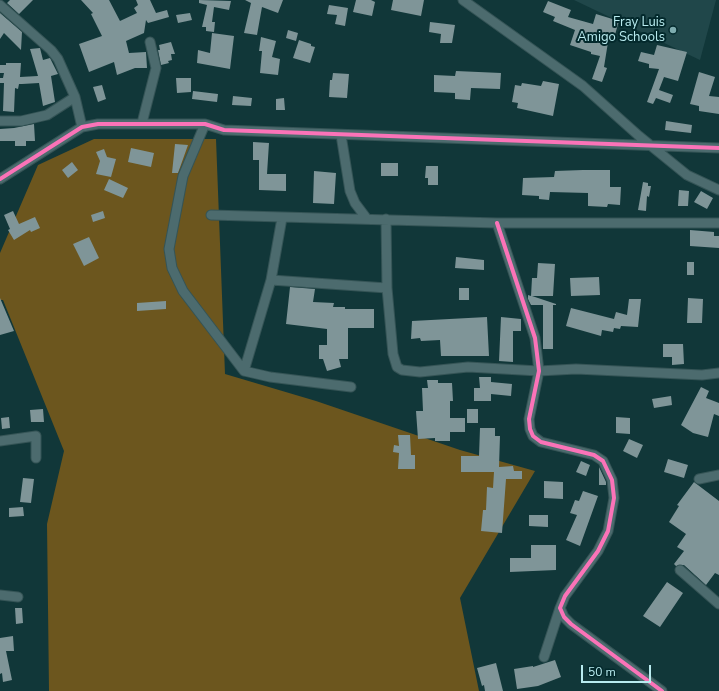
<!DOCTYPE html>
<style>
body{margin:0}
#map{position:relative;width:719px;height:691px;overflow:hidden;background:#113739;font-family:"Nunito Sans",sans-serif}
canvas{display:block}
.scale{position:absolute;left:581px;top:665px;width:70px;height:18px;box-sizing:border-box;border:2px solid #b9ebef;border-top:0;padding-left:5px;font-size:12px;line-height:14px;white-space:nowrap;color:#b9ebef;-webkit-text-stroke:3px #03292c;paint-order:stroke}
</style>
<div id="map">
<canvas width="719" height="691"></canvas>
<div class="scale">50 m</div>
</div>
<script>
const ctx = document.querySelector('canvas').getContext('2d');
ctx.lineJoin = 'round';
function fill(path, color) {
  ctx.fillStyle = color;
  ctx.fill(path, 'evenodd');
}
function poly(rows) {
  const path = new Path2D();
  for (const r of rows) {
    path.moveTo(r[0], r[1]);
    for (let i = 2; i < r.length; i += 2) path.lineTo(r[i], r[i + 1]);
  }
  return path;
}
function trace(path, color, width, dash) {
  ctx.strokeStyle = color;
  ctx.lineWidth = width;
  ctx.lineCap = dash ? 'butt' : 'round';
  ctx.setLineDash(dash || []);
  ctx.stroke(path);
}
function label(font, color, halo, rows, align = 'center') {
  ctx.font = font + ' "Nunito Sans",sans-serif';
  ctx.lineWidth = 4;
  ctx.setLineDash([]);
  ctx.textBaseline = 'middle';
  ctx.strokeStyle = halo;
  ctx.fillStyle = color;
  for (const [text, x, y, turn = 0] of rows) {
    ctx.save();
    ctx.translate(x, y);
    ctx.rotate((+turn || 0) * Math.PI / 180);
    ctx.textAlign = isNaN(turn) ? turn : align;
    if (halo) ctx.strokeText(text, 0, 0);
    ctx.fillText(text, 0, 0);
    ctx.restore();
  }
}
fill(poly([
 [574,0,716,0,700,60]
]), '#20474a');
fill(poly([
 [94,139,216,139,225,374,316,401,460,450,535,471,460,598,479,691,49,691,47,524,64,451,3,300,0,300,0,253,38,165]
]), '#6c561e');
fill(poly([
 [10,0,33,0,19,14,7,3],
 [81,0,109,0,120,21,137,13,134,8,138,5,136,0,150,0,156,13,167,10,169,17,148,23,146,20,144,33,126,41,129,53,146,52,147,68,135,68,117,75,114,62,89,72,79,44,102,36,91,14,93,13],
 [199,0,231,1,229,10,214,7,212,22,215,22,214,32,206,31,206,27,202,27,207,5,199,3],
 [245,0,283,0,278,13,262,7,257,35,244,33,251,3],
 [356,0,371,0,375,2,372,16,353,12],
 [393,0,424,0,421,16,391,10],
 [548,1,571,10,568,17,593,24,596,14,619,21,614,38,609,36,604,67,607,68,602,82,592,79,600,56,591,54,591,52,570,45,575,30,553,21,555,17,543,12],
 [329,5,348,8,345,26,335,24,337,15,327,14],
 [0,13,22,32,21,50,4,33,0,39],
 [190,13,192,20,178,23,176,15],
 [430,22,455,25,452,43,440,43,441,34,429,32],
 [288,30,298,33,296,41,286,38],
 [212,33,234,36,230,69,197,63,198,50,210,53],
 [261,37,276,41,272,57,280,59,278,75,260,73,262,51,259,51],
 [299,40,311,44,311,46,315,47,310,63,293,58],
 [171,42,175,54,171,54,172,60,168,61,169,63,161,65,158,50,160,50,159,45],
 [657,45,687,52,678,81,664,77,659,90,673,95,670,103,656,98,653,104,647,102,659,69,649,68,649,64,638,61,641,52,654,55],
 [40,48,43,60,50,58,58,74,51,76,55,102,43,106,39,83,22,84,19,84,18,89,15,88,14,112,3,111,4,83,0,83,0,78,3,78,4,73,0,73,0,65,6,65,6,63,21,63,20,77,38,76,30,49],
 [456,71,501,73,500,89,471,88,470,100,455,99,455,93,434,92,434,75,455,76],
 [699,72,715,77,709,96,719,97,719,114,699,111,699,106,690,104],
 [333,73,349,74,347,98,329,97,330,80,332,80],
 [176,78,191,78,191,92,177,93],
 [543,81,559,84,553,116,517,108,518,103,512,102,515,85,521,86,522,83,541,86],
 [102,85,106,99,98,102,93,87],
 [193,91,218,94,217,102,192,99],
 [233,96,252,98,251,106,232,105],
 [284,98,285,110,276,110,276,99],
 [666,121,692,125,691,133,665,130],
 [34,124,35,141,26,141,26,146,15,146,15,141,0,141,0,129,14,128],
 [253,142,269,143,267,174,286,174,286,191,259,190,259,160,253,160],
 [175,144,188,145,178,173,172,173],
 [131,148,154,153,151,167,128,162],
 [104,149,107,157,116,159,111,177,96,174,100,161,96,152],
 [72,162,78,170,68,178,62,170],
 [381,163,398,163,398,176,381,176],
 [426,166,438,166,438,185,428,185,428,178,425,178],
 [583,170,610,170,610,187,621,187,620,205,608,204,607,207,588,206,588,193,550,192,549,200,539,199,539,196,522,195,523,178,554,177,555,171],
 [314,171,336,173,334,204,313,203],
 [109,179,128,188,123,198,104,190],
 [643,182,648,183,648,186,651,186,649,197,647,196,646,211,638,210],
 [679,190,689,191,688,206,678,206],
 [701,191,713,198,707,209,694,202],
 [13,211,19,224,35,217,40,228,31,232,30,230,14,240,8,230,10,229,4,215],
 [103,211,105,218,93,222,91,215],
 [690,230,714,232,714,236,719,236,719,248,690,246],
 [89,237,99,258,84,266,73,244],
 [456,257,484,260,484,270,455,268],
 [687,262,694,262,694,275,687,275],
 [538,263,555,264,553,296,532,296,556,304,556,305,553,305,553,349,543,349,543,305,531,305,528,299,528,295,531,296,532,278,537,278],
 [599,277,600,295,571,296,570,278],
 [290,287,315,289,313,302,334,303,333,307,345,307,345,309,374,309,374,328,348,328,348,359,339,359,341,367,327,371,323,359,319,359,319,345,327,345,327,329,286,324],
 [459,288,469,288,469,300,459,300],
 [0,298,14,331,0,335],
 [688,298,703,299,702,323,687,323],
 [629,299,641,299,638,327,621,326,620,329,614,328,613,332,602,330,601,336,566,326,571,308,614,319,616,312,627,315],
 [166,301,166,309,137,311,137,303],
 [487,317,489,356,441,356,440,340,421,341,420,338,411,339,412,321],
 [501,317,521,319,521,331,513,331,513,362,499,361],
 [663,344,683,344,684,364,672,365,672,357,663,357],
 [479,377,491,377,491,382,512,384,511,396,491,394,491,401,474,401,474,388,480,388],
 [427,380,438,380,438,383,452,383,453,401,450,401,450,418,465,418,465,432,450,432,450,441,435,441,435,438,418,439,416,411,423,411,422,388,428,388],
 [701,387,709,391,706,398,719,403,719,416,714,414,708,437,693,433,681,425],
 [671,396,672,405,654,408,652,399],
 [43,409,44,422,31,422,30,410],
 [467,409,478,409,478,423,467,423],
 [9,417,10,428,2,429,1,418],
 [616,417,630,418,630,434,616,433],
 [480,428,495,428,495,436,500,436,499,467,513,466,514,471,522,471,522,479,506,479,502,533,481,531,483,510,486,510,487,487,493,488,494,472,461,472,461,456,479,456],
 [398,435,410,435,411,455,415,455,415,469,398,469,399,453,393,452,394,445,399,446],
 [629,439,643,445,637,458,623,451],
 [668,459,688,465,684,478,664,472],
 [581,461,590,465,586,476,576,472],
 [599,467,606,482,606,485,599,485],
 [23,478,34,479,31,503,20,502],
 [544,481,563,482,563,499,544,498],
 [694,482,719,501,719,575,715,573,706,585,684,565,676,566,674,564,684,551,677,547,686,534,669,522,679,506,677,505],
 [583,491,598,496,580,546,566,540,577,515,570,513,575,500,579,501],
 [23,507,24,516,9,517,9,508],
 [529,515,548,515,548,527,529,526],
 [531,545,556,545,556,570,510,572,510,558,531,558],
 [667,582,683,593,660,627,643,616],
 [15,608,22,608,23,623,16,624],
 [13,636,14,651,6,651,12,680,3,682,2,673,0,674,0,638],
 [555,660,561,677,538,686,517,689,514,669,533,666,533,667],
 [496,663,503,691,485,691,484,685,482,686,477,668]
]), '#7f9598');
const minor = poly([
 [463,0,583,86,639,136,687,175,719,190],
 [0,5,51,50,58,59,75,97,82,127],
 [0,121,21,121,47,115,75,97],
 [142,123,156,68,150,42],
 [205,124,183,176,169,249,172,268,183,291,244,371,270,377,351,387],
 [341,135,350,191,355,203,367,219],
 [0,179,82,127,98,124,205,124,224,130,719,148],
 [211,215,497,223,719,223],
 [386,219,387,288,393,354,397,367,402,370,420,372,468,367,539,371,576,369,702,375,719,373],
 [497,223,535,338,537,354,539,371,529,419,530,429,533,436,541,442,594,455,603,461,612,480,614,498,608,531,598,551,565,596,560,608,564,617,571,624,662,691],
 [271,280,387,288],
 [244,371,271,280,282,218],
 [0,441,36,436,36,458],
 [699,479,719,475],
 [680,570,719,604],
 [0,595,18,597],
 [544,657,560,608]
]);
trace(minor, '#355456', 11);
trace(minor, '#4c6b6e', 9);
trace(poly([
 [0,179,82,127,98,124,205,124,224,130,719,148],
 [497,223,535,338,537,354,539,371,529,419,530,429,533,436,541,442,594,455,603,461,612,480,614,498,608,531,598,551,565,596,560,608,564,617,571,624,662,691]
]), '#fb73b8', 4);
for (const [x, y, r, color] of [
 [673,30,4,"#7eacaf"]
]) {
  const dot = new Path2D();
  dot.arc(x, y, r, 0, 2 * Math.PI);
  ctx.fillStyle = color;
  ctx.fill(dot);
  trace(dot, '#03292c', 1.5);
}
label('13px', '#b9ebef', '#03292c', [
 ["Fray Luis",665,23],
 ["Amigo Schools",665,38]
], 'right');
</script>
